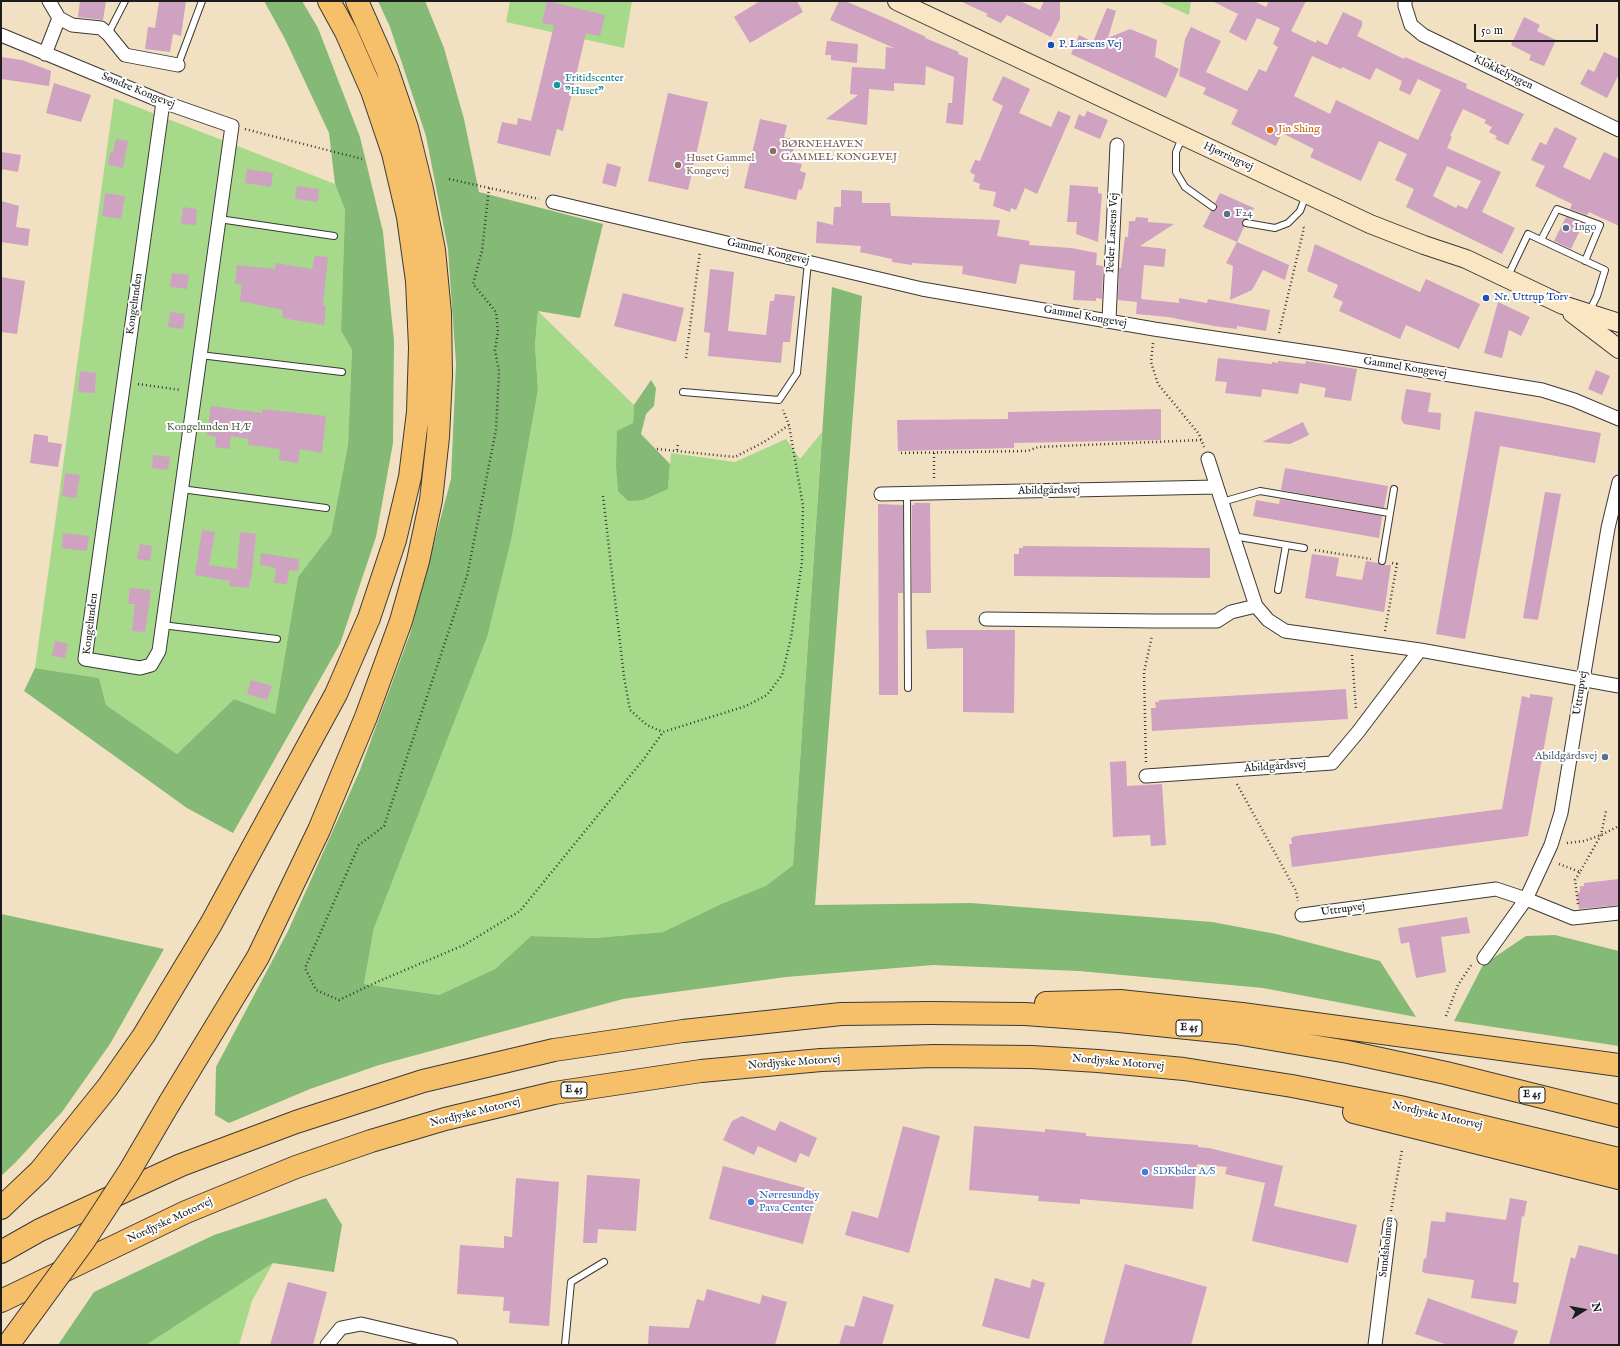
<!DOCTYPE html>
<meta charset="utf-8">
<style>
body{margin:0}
#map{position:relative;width:1620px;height:1346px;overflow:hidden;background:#f2e0c2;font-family:"IM FELL English",serif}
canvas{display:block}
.frame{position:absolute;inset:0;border:2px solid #1c1c1c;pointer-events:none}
.north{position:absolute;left:1564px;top:1290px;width:40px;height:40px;-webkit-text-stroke:3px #fff;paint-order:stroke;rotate:79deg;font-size:11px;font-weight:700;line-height:16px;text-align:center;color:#1c1c1c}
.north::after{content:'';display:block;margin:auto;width:14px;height:18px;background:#1c1c1c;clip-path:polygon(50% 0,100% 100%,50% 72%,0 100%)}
.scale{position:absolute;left:1474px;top:24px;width:124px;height:18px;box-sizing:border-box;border:2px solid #1c1c1c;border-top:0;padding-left:5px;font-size:12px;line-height:14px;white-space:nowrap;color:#1c1c1c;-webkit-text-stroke:3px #fff;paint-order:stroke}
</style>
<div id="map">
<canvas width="1620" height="1346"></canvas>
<div class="frame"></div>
<div class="north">N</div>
<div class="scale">50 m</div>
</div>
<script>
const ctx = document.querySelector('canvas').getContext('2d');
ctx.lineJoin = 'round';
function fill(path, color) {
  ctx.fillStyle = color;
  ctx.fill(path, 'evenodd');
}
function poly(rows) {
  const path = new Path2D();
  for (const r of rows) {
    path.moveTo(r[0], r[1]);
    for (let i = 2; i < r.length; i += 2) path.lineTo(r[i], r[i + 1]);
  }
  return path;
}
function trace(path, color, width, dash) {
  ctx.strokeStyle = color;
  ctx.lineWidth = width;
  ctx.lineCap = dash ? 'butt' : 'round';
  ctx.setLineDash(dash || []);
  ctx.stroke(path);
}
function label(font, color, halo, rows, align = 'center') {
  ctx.font = font + ' "IM FELL English",serif';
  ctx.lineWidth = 4;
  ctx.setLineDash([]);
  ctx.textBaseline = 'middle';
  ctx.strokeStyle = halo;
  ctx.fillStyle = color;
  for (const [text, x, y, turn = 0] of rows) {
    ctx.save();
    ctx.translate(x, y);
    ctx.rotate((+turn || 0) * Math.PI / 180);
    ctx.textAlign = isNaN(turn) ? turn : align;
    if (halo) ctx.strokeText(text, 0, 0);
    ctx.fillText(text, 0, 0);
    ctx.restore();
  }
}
fill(poly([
 [510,1,632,1,624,48,506,22],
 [1157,1,1191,1,1189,15],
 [114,98,335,184,345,210,341,331,352,350,348,445,331,534,298,577,275,714,234,699,177,754,106,705,99,678,35,668],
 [538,311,634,405,633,423,668,489,671,453,735,462,786,439,800,459,822,432,793,865,767,886,721,904,663,932,595,938,531,936,495,969,439,995,364,984,374,928,512,536,538,391,535,345],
 [273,1263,252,1301,239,1345,146,1345]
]), '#a6da8a');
fill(poly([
 [264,1,302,1,318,28,360,137,383,232,394,341,393,443,376,537,340,644,233,833,187,808,24,691,35,668,99,678,106,705,177,754,234,699,275,714,298,577,331,534,348,445,352,350,341,331,345,210,335,184,329,133,285,39],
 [378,1,425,1,444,48,464,119,479,192,603,224,580,318,538,311,535,345,538,390,512,536,487,637,374,928,364,984,439,995,495,969,531,936,595,938,663,932,721,904,766,886,793,865,832,287,862,296,815,905,971,903,1212,922,1276,934,1380,961,1416,1017,1263,988,1079,971,933,965,786,977,623,999,379,1065,310,1089,229,1123,215,1115,216,1067,288,931,360,770,410,634,451,479,456,364,448,249,426,136,390,27],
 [651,380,656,388,654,406,646,414,641,434,670,464,668,489,643,500,628,501,618,491,616,466,617,431,633,423,634,405],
 [1,914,164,949,110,1044,62,1112,15,1163,1,1176],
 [1555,935,1619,951,1619,1046,1454,1021,1483,965,1526,936],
 [326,1198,342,1225,334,1272,273,1263,146,1345,58,1345,94,1292,214,1235]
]), '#84ba76');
fill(poly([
 [80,1,106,1,103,20,78,17],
 [159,1,186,1,181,36,173,34,170,52,145,49,148,27,155,28],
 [547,1,605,15,600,36,586,33,563,131,557,129,550,156,497,143,502,122,517,125,518,118,531,121,554,25,542,23],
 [760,1,797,1,803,12,750,43,734,17],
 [839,1,845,1,885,18,926,37,925,38,959,52,958,54,968,58,963,125,946,123,948,103,952,103,954,77,926,66,925,85,894,83,894,91,869,89,867,125,826,119,858,95,850,94,852,67,885,69,886,47,894,48,830,20],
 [960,1,1020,1,1040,10,1044,1,1060,1,1060,19,1051,37,1007,15,1001,23,986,16,988,14],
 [1212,1,1254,1,1266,7,1269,1,1306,1,1291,31,1316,43,1317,40,1327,45,1343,12,1362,21,1362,26,1357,36,1404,59,1405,57,1467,84,1466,88,1524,114,1508,145,1495,139,1497,136,1489,132,1492,127,1484,123,1486,120,1463,109,1450,136,1452,137,1447,148,1501,172,1482,212,1515,228,1502,254,1406,207,1414,189,1395,180,1407,154,1379,141,1361,181,1310,157,1314,149,1282,133,1276,146,1231,124,1238,110,1203,94,1206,88,1179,76,1185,39,1191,27,1221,41,1206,72,1247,91,1259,69,1266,72,1278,47,1273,44,1280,28,1257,18,1246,41,1229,32,1238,14],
 [1312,56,1341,69,1342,67,1370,80,1376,68,1402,81,1399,90,1410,95,1418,79,1441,90,1418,140,1336,100,1330,114,1294,96],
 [1447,166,1481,181,1467,209,1458,205,1456,208,1433,196],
 [1107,8,1116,11,1108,38,1130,29,1157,40,1155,57,1179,69,1166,98,1071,54,1079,35,1093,42],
 [1524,17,1540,25,1537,31,1556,40,1544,66,1529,60,1531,55,1511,45],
 [827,41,858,44,857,63,831,60,831,55,825,55],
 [1604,52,1619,59,1619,74,1607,98,1580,84,1588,69,1594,72],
 [1,57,22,60,51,71,49,86,1,79],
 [1003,76,1030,89,1019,113,1051,127,1058,111,1071,116,1037,194,1025,188,1016,210,1011,208,1010,212,993,206,996,192,979,189,980,184,973,181,975,175,970,172,975,160,980,161,1003,106,992,100],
 [54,83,91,95,81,122,46,113],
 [668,93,708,102,688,190,648,181],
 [1087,111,1108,120,1100,139,1074,128,1079,114,1084,117],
 [760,119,787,125,784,137,796,140,791,162,802,164,800,171,806,173,802,190,799,189,796,200,744,188],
 [1555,127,1577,138,1563,167,1590,180,1604,152,1619,159,1619,226,1589,212,1587,215,1570,209,1572,204,1535,186,1545,166,1531,160,1540,142,1546,145],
 [116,139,128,141,123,168,108,165,110,152,113,153],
 [1,152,21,155,18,172,1,169],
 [607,163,621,167,616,187,602,183],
 [247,169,273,173,271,187,245,183],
 [1070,185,1098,187,1098,193,1102,194,1098,242,1076,234,1077,222,1067,222],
 [297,186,319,189,318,202,295,199],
 [841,190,862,191,862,203,890,203,891,216,1000,220,997,236,1030,241,1029,245,1071,248,1097,253,1096,265,1103,266,1102,299,1096,298,1096,301,1073,300,1075,271,1020,264,1016,284,962,274,963,266,912,263,912,265,892,262,892,259,860,252,861,246,816,243,817,221,833,225,834,207,841,207],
 [105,193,125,196,121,219,102,216],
 [1220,193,1254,208,1248,219,1242,220,1242,224,1244,227,1237,242,1203,227,1211,211,1214,211,1217,209,1217,206,1215,203],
 [1,201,19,206,16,227,30,229,28,246,1,242],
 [183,207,197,209,196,225,181,224],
 [1136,217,1148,218,1148,222,1174,224,1140,246,1166,249,1164,267,1144,265,1141,299,1179,303,1179,298,1207,303,1208,299,1270,310,1266,331,1237,326,1237,329,1214,326,1168,317,1136,314,1137,302,1118,300,1119,268,1121,268,1125,237,1128,237,1129,221,1135,221],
 [1566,217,1583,224,1571,249,1554,241],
 [1237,242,1289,265,1285,280,1263,270,1252,290,1230,300,1233,266,1226,263],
 [1315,244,1420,292,1426,279,1480,304,1459,349,1406,325,1400,339,1339,311,1343,302,1333,297,1338,285,1307,271],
 [315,256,328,257,323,305,326,306,324,325,282,318,283,310,240,301,242,285,235,284,237,265,275,269,276,263,312,269],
 [710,269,734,272,728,331,766,335,770,301,774,301,775,294,795,296,790,342,783,342,781,363,708,356,710,333,704,332],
 [172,273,189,275,187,289,170,287],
 [1,277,25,281,17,334,1,332],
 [623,293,684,308,676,342,614,326],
 [1498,302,1530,317,1521,336,1509,330,1502,358,1484,353],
 [170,312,185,314,183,329,168,327],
 [1218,358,1272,364,1272,362,1278,363,1278,361,1305,364,1306,361,1357,369,1351,401,1324,397,1326,388,1300,383,1298,394,1262,389,1261,397,1225,393,1227,382,1215,381],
 [1596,370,1610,376,1602,395,1588,389],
 [80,371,96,373,95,393,78,392],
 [1406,389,1431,393,1428,412,1441,413,1440,430,1404,424,1401,419],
 [211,406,262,413,263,409,326,416,322,453,300,449,298,463,279,460,280,449,248,445,249,439,231,436,229,449,215,447,216,437,207,435],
 [1161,409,1161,440,1014,443,1014,448,898,451,897,420,1008,419,1008,412],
 [1475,411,1601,433,1595,463,1500,446,1465,639,1436,634],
 [1303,422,1309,435,1290,444,1262,442],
 [34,434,48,436,48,442,62,444,58,467,30,463],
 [153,455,170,457,168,470,152,468],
 [1285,468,1388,486,1384,508,1281,490],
 [65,473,80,475,76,498,62,496],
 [1545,492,1561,494,1538,620,1523,618],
 [1280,499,1382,516,1379,538,1253,516,1256,500,1279,504],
 [914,503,930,503,931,593,912,593,912,505,914,505],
 [878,504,903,505,903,593,898,593,898,695,879,695],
 [202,530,215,532,209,565,237,569,240,532,256,534,251,580,250,580,249,588,229,586,230,581,195,575],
 [63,533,89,536,87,551,62,548],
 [140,544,152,546,150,561,137,559],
 [1023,546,1210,548,1210,578,1014,576,1014,554,1019,554,1019,548,1023,548],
 [261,553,299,559,298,571,289,570,287,584,274,583,276,568,260,565],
 [1312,554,1339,558,1336,576,1362,580,1366,561,1378,563,1381,565,1391,565,1384,612,1305,598],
 [130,588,151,590,145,632,132,631,135,604,128,604],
 [926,630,1015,630,1014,713,963,712,963,648,927,649],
 [55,641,68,644,65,658,52,656],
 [251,680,272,686,267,700,247,694],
 [1346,689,1348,719,1152,731,1151,708,1156,708,1155,702,1159,702,1159,700],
 [1530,694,1553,697,1528,836,1292,867,1289,844,1292,844,1291,838,1295,836,1502,809,1522,696,1530,698],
 [1126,761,1127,786,1162,784,1166,845,1151,846,1150,835,1113,837,1110,762],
 [1619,879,1619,905,1579,909,1577,893,1580,892,1580,886,1584,886,1584,883],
 [1467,917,1470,933,1441,937,1446,972,1416,978,1409,942,1401,944,1398,928],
 [742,1116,775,1131,780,1121,817,1138,809,1157,800,1153,796,1163,758,1146,754,1155,723,1140,732,1121],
 [903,1126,940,1136,909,1253,845,1235,852,1211,878,1218],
 [974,1126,1045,1132,1045,1129,1086,1133,1086,1136,1198,1145,1198,1147,1209,1148,1283,1166,1274,1206,1357,1225,1348,1263,1252,1241,1265,1183,1225,1174,1227,1167,1197,1164,1193,1209,1080,1199,1080,1204,1038,1201,1039,1196,969,1190],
 [723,1166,817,1191,803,1244,709,1219],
 [587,1175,640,1179,636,1231,598,1229,597,1243,583,1243],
 [516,1178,559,1182,549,1326,509,1323,510,1311,503,1311,504,1297,457,1294,460,1245,504,1248,504,1236,512,1237],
 [1510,1198,1527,1201,1524,1217,1522,1216,1513,1282,1519,1283,1516,1304,1471,1298,1474,1280,1424,1273,1422,1271,1424,1258,1426,1259,1431,1221,1445,1222,1446,1212,1506,1220],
 [1579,1245,1619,1255,1619,1345,1549,1345,1571,1257,1575,1259],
 [1125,1264,1207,1287,1191,1345,1103,1345],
 [995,1278,1030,1288,1032,1279,1045,1283,1029,1339,982,1326],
 [288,1282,327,1292,313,1345,270,1345],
 [707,1289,760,1304,762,1295,787,1302,775,1345,648,1345,649,1326,689,1328,697,1299,704,1301],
 [863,1296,894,1305,882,1345,839,1345,845,1325,854,1327],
 [1428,1298,1518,1331,1513,1345,1448,1345,1415,1334]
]), '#cea2c0');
const lane = poly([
 [108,34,125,1],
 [178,65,202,1],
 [1182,138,1176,152,1176,172,1185,187,1213,207],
 [219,219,334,236],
 [1246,223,1275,228,1288,223,1300,211,1306,195],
 [1541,240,1557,209,1600,225,1585,261],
 [1507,278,1528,234,1605,270,1597,296,1589,312],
 [200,355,342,372],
 [683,392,779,400,797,373,808,262],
 [181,489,326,508],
 [907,494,908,688],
 [1222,502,1260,491,1389,513],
 [1233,536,1304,548],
 [1382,561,1394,489],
 [1278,590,1286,545],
 [162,625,277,639],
 [565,1345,571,1282,604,1262]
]);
const street = poly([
 [49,1,59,18,72,25,101,28,108,34,125,55,178,65],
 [1405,1,1405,6,1411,25,1423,35,1619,130],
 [1,35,163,102,232,126,159,651,151,665,140,668,85,659,163,102],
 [45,54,59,18],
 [553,202,922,289,1154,329,1328,355,1542,390,1574,400,1619,419],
 [1109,320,1117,145],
 [1208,459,1217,487],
 [881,494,1217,487,1256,606,1268,620,1285,631,1420,650,1619,686],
 [986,619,1154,621,1217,621,1231,612,1256,606],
 [1146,776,1332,763,1358,732,1420,650],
 [1302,915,1496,889,1526,899,1573,918,1619,913],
 [1484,958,1526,899,1551,845,1561,813,1608,528,1619,482],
 [327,1345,341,1328,361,1324,451,1345],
 [1375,1345,1390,1224]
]);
const secondary = poly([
 [897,1,1370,224,1424,245,1466,259,1563,305,1619,323],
 [1572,313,1619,349]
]);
const highway = poly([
 [1046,1003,1120,1001,1242,1014,1619,1065],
 [170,1102,258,957,319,830,366,717,401,621,418,561,431,500,438,437,441,375,440,313,434,250,422,189,407,128,387,69,357,1],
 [1354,1112,1619,1178],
 [1,1208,40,1171,107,1088,144,1035,211,924,336,694,369,618,395,540,410,477,418,412,420,347,417,281,408,217,393,153,372,91,346,32,329,1],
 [1,1252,40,1230,181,1165,296,1122,423,1081,554,1050,683,1031,841,1014,929,1013,1025,1014,1119,1021,1236,1033,1348,1052,1446,1073,1619,1116],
 [1,1301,186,1212,296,1167,371,1141,445,1119,554,1093,701,1071,821,1060,934,1056,1032,1057,1098,1061,1184,1069,1292,1086,1400,1107,1619,1159]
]);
trace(lane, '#3c3935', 8);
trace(street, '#3c3935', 15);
trace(secondary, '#3c3935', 20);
trace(highway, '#3c3935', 24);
trace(poly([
 [245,129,362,159],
 [449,179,539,199],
 [489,188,482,251,473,284,496,312,498,332,495,350,499,371,496,430,467,576,384,826,359,845,305,968,316,990,339,1000,377,982,464,945,520,911,643,760,663,732,746,706,767,695,782,675,791,638,802,562,803,506,789,425,783,410],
 [1279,333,1304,228,1302,225],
 [1153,343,1151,362,1158,384,1199,434,1204,447],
 [686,358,700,251],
 [138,384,181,390],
 [657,449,735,457,764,442,789,425],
 [677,450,678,444],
 [901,453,1028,451,1038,447,1201,440],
 [934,453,934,479],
 [603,496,624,677,630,710,647,725,663,732],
 [1315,550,1371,559],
 [1385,631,1397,564,1392,563],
 [1352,655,1356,710],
 [1146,762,1144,672,1152,636],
 [1237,784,1296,891,1298,901],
 [1567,843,1584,841,1601,835,1619,826],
 [1559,864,1580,872,1601,835,1606,811],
 [1578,904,1575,880,1580,872],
 [1446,1016,1458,985,1472,964],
 [1391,1211,1402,1150]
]), '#3c3935', 2.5, [1, 3]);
trace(lane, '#fff', 6);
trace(street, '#fff', 13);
trace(secondary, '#fbe6c4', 18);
trace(highway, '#f6c06b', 22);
const highwayBridge = poly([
 [8,1345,84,1241,129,1172,170,1102]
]);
trace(highwayBridge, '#3c3935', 24, []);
trace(highwayBridge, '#f6c06b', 22);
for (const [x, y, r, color] of [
 [1051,45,4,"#1a4fb4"],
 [557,85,4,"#0f9aa8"],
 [1270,130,4,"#e8710a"],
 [773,151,4,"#8d6e63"],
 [678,165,4,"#8d6e63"],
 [1227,214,4,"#5c6f8a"],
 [1566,228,4,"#5c6f8a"],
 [1486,298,4,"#1a4fb4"],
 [1605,757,4,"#5c6f8a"],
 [1145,1172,4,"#3f7fe0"],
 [751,1202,4,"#3f7fe0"]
]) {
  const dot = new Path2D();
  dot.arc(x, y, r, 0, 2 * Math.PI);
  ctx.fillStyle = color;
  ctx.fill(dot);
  trace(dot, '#fff', 1.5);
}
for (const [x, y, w] of [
 [1189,1028,26],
 [574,1090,26],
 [1532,1095,26]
]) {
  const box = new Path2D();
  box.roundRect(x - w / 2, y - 8, w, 16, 3);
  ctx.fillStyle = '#fff';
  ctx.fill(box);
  trace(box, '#1c1c1c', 1);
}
label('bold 10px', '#1c1c1c', null, [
 ["E 45",1189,1028],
 ["E 45",574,1090],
 ["E 45",1532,1095]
]);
label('11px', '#164399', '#fff', [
 ["P. Larsens Vej",1059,45],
 ["Nr. Uttrup Torv",1494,298]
], 'left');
label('11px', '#1c1c1c', '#fff', [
 ["Klokkelyngen",1503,73,26],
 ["Søndre Kongevej",138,91,22],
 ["Hjørringvej",1228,157,25],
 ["Peder Larsens Vej",1113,233,-87],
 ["Gammel Kongevej",768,252,13],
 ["Kongelunden",135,304,-82],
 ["Gammel Kongevej",1085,317,10],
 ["Gammel Kongevej",1405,368,9],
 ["Abildgårdsvej",1049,491,-1],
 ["Kongelunden",91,624,-83],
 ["Uttrupvej",1581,693,-81],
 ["Abildgårdsvej",1275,767,-4],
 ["Uttrupvej",1343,910,-8],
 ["Nordjyske Motorvej",794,1063,-4],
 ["Nordjyske Motorvej",1118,1063,5],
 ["Nordjyske Motorvej",475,1113,-14],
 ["Nordjyske Motorvej",1437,1116,13],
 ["Nordjyske Motorvej",170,1221,-25],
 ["Sundsholmen",1387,1247,-84]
]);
label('11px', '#0d838f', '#fff', [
 ["Fritidscenter",565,79],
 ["\"Huset\"",565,92]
], 'left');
label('11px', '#c56008', '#fff', [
 ["Jin Shing",1278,130]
], 'left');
label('11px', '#785e54', '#fff', [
 ["BØRNEHAVEN",781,145],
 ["GAMMEL KONGEVEJ",781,158],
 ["Huset Gammel",686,159],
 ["Kongevej",686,172]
], 'left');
label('11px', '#4e5e75', '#fff', [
 ["F24",1235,214],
 ["Ingo",1574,228],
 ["Abildgårdsvej",1597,757,"right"]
], 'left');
label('11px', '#4c5e42', '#fff', [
 ["Kongelunden H/F",209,428]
]);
label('11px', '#366cbe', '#fff', [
 ["SDKbiler A/S",1153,1172],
 ["Nørresundby",759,1196],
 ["Pava Center",759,1209]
], 'left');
</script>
